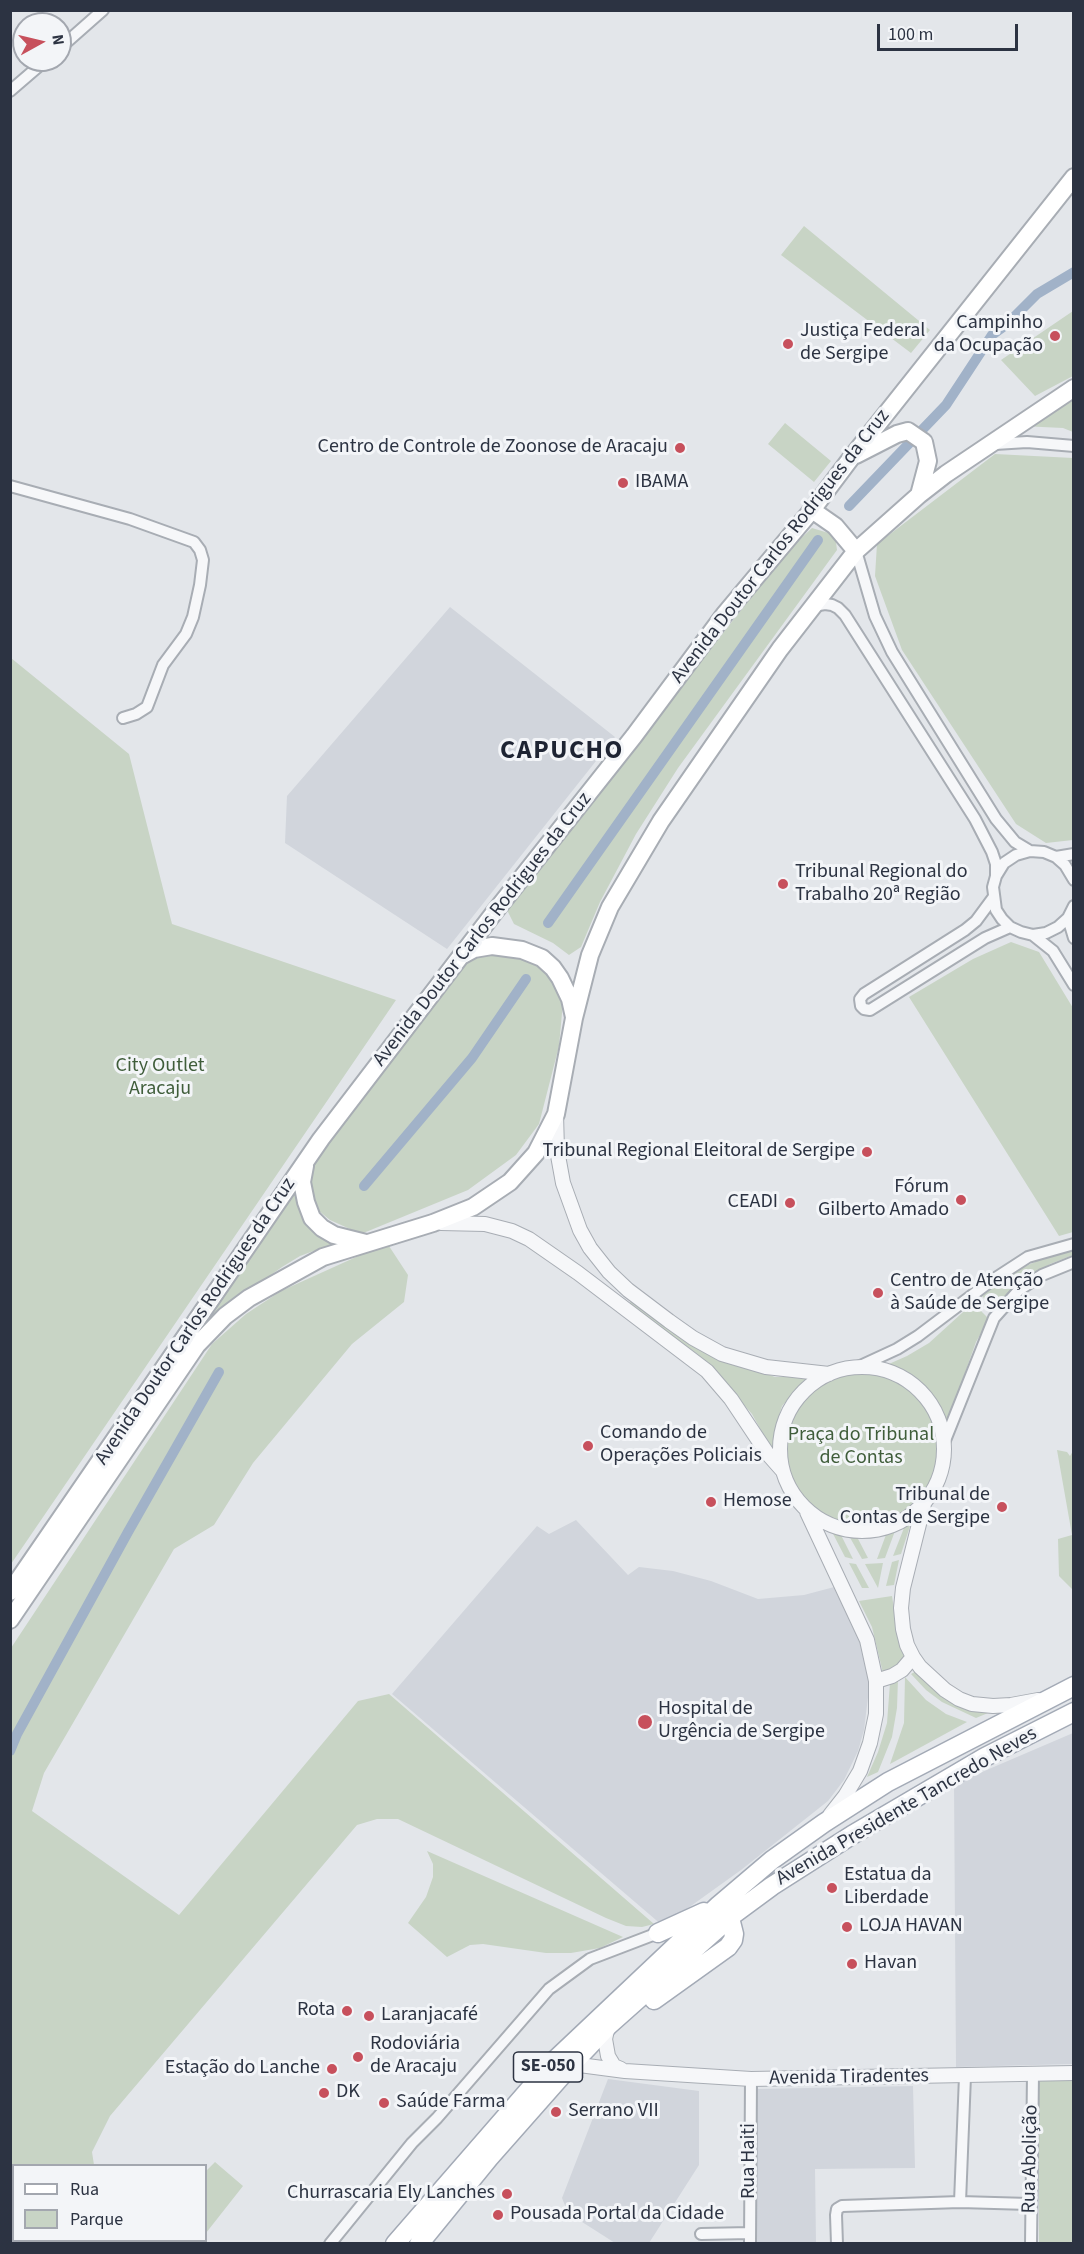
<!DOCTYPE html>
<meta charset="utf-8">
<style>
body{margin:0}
#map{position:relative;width:1084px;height:2254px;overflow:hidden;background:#e3e6ea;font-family:"Source Sans 3",sans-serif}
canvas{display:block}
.frame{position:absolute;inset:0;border:12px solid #2c3342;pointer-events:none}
.legend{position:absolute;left:12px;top:2164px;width:195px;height:78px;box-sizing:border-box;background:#f3f5f8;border:2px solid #a3a7af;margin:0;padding:8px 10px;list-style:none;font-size:18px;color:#2c3342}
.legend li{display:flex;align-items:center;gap:12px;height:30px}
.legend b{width:30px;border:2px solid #a3a7af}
.north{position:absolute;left:12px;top:12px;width:60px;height:60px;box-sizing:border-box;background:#f3f5f8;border:2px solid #a3a7af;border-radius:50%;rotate:82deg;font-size:16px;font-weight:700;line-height:24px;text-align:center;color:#2c3342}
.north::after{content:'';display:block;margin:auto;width:21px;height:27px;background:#c7505c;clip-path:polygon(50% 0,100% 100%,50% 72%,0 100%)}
.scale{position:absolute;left:877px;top:24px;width:141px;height:27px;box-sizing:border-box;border:3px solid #2c3342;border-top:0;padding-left:8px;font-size:18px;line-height:21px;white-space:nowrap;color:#2c3342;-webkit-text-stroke:4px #f3f5f8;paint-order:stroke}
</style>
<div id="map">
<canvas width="1084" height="2254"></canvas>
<div class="frame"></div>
<ul class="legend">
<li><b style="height:8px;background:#fff"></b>Rua</li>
<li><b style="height:16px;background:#c8d4c5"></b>Parque</li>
</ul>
<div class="north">N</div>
<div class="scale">100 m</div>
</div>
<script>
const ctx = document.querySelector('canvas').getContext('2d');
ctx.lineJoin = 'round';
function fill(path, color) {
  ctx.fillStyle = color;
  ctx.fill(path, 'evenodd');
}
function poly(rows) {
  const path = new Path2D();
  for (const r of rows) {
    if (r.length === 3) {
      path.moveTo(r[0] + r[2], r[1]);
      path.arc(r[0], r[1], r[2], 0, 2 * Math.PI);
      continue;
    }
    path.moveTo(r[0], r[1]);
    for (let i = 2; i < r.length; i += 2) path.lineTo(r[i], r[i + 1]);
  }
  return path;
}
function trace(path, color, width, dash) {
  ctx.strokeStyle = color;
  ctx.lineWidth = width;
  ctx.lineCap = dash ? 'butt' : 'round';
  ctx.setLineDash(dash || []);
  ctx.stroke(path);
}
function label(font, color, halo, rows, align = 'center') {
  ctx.font = font + ' "Source Sans 3",sans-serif';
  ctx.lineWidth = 6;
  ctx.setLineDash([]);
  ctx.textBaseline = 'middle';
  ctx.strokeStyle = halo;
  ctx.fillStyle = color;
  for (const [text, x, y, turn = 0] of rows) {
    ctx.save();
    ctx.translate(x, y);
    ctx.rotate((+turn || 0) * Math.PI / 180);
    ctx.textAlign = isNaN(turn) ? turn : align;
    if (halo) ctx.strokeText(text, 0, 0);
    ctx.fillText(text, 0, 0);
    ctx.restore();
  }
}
fill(poly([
 [450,607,615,737,447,949,285,843,287,796],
 [576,1520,628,1575,639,1567,673,1571,711,1581,758,1599,804,1595,838,1586,863,1641,870,1681,864,1730,858,1751,844,1780,828,1801,741,1870,663,1926,392,1694,537,1526,549,1534],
 [1073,1733,1073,2064,956,2067,954,1784],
 [608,2079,699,2091,699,2165,649,2243,615,2243,568,2213,562,2198],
 [913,2086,915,2168,815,2169,816,2243,756,2243,757,2089]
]), '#d1d5dc');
fill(poly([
 [804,226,930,330,911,353,781,255],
 [1073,311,1073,376,1035,396,1001,360],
 [1073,392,1073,432,1063,428,1021,426],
 [785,423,831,461,814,482,768,444],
 [995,454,1073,458,1073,840,1046,843,1016,824,902,650,875,576,877,544],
 [812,528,835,535,837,550,678,768,636,834,600,902,581,947,569,955,553,943,514,924,507,910,528,880,764,581,796,543],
 [11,658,129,754,172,924,396,1000,11,1564],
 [1011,942,1039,952,1073,1008,1073,1232,1059,1236,909,997,973,959],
 [502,945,536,953,564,991,559,1046,539,1124,516,1155,468,1190,361,1234,330,1220,319,1211,313,1198,309,1166,464,956],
 [296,1189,298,1207,304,1223,319,1234,338,1242,300,1256,282,1267,239,1298,208,1325,199,1329],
 [387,1243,408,1275,404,1302,352,1344,253,1463,214,1525,174,1549,44,1773,32,1811,179,1915,358,1701,389,1694,654,1924,642,1927,626,1926,606,1918,398,1819,377,1819,357,1825,110,2116,92,2152,94,2165,14,2166,14,2240,113,2240,115,2243,11,2244,11,1648,212,1344,246,1314,281,1291],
 [1073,1248,1073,1255,1050,1264,1027,1278,1012,1290,996,1310,981,1295,1017,1270,1051,1255],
 [632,1300,723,1358,775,1377,810,1376,782,1406,777,1422,774,1454,752,1414,701,1357,629,1304],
 [973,1303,989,1319,976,1342,948,1421,914,1378,882,1367,907,1356,929,1343],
 [861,1449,82],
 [1057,1450,1067,1452,1070,1456,1073,1451,1073,1590,1059,1576,1058,1539,1072,1535],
 [911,1523,901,1554,893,1556,904,1528],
 [830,1528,839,1531,853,1559,845,1557],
 [895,1531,885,1558,877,1559,887,1532],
 [848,1534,856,1535,868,1558,862,1559],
 [899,1560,894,1585,886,1586,892,1562],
 [849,1563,856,1564,869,1588,862,1588],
 [883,1563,878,1588,865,1564],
 [892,1596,900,1646,906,1659,903,1666,883,1673,872,1627,859,1601],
 [918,1670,976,1711,988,1713,976,1718,942,1702,926,1690,911,1674],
 [905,1677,926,1700,946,1714,967,1722,890,1764,904,1723],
 [898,1679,897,1708,892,1737,878,1772,867,1777,878,1752,887,1723,890,1683],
 [427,1851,623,1937,600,1948,571,1953,546,1953,483,1944,470,1945,447,1957,408,1923,426,1897,433,1877,433,1864],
 [1039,2078,1073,2078,1073,2243,1039,2244],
 [215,2162,243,2186,206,2233,206,2171]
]), '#c8d4c5');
trace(poly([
 [849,506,946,405,992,335,1006,325,1037,294,1074,272],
 [548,923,818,540],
 [364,1186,472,1058,526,979],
 [10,1751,17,1734,128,1532,219,1372]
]), '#a1b2c8', 10);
const minor = poly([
 [60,48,103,10],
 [10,91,46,60],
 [995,444,1027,442,1074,446],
 [10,486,130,519,194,542,200,550,203,560,200,585,193,617,186,634,163,665,147,707,136,714,123,718],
 [856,551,875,616,892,652,996,819,1015,842,1030,851],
 [813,606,825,604,832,605,838,608,845,615,975,819,992,852,996,864,996,876],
 [1056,857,1074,854],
 [1074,880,1065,865,1056,857,1044,852,1030,851,1016,855,1004,863,996,876,993,887,996,910,1002,919,1010,927,1021,932,1033,935,1046,933,1058,927,1068,918,1074,906],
 [993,898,976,921,965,930,864,994,860,999,861,1006,864,1009,870,1010,985,938,1010,927],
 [1068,918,1074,938],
 [1033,935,1053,951,1074,985],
 [858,1367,897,1349,918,1336,991,1281,1028,1257,1074,1244],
 [944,1443,994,1318,1019,1290,1042,1275,1074,1262],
 [960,2202,965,2076],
 [701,2234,750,2233],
 [330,2244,412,2143,437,2118,549,1989,590,1959,658,1933],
 [750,2244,751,2079],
 [837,2244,836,2215,837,2209,842,2206,960,2202,1029,2204],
 [1031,2244,1033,2074]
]);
const tertiary = poly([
 [556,1114,557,1150,563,1183,580,1230,590,1248,609,1272,628,1290,669,1321,693,1338,722,1354,766,1367,829,1374],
 [441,1223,485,1224,512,1231,529,1239,578,1273,707,1371,731,1399,767,1453,782,1470],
 [862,1449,82],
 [924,1504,903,1588,901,1608,903,1629,907,1645,913,1657,920,1667,945,1690,959,1699,972,1704,993,1706,1011,1705,1038,1700],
 [807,1512,867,1640,876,1681,876,1714,870,1743,860,1771,845,1796,830,1815],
 [876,1681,892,1676,902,1670,913,1657],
 [608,2026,605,2039,608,2056,614,2066,621,2069],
 [572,2064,625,2071,751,2079,1074,2073]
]);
const secondary = poly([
 [856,455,897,434,908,431,924,442,928,461,919,495],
 [812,510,835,526,856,551],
 [463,955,474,949,492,946,522,950,542,958,553,968,560,978,570,999,574,1017],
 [305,1166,302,1182,306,1202,312,1218,322,1228,334,1235,366,1243],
 [10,1592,321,1139,493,914,634,736,724,615,812,510,851,458,1074,177],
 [10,1620,197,1345,225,1316,249,1298,323,1257,433,1223,473,1207,510,1182,536,1153,556,1114,574,1018,590,955,610,907,661,821,780,649,856,551,919,495,946,474,1074,388]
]);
const primary = poly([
 [658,1933,704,1912],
 [654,2000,728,1947,733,1940,734,1934,730,1918,725,1911],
 [395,2244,555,2060,719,1905,772,1860,824,1823,888,1782,1074,1686],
 [419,2244,489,2158,572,2064,608,2026,734,1914,772,1886,852,1835,985,1757,1074,1712]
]);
trace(minor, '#a8adb4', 14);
trace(tertiary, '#a8adb4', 16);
trace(secondary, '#a8adb4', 20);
trace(primary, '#a3aab6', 21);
trace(minor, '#f6f7f9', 10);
trace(tertiary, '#f6f7f9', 14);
trace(secondary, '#fff', 16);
trace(primary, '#fff', 18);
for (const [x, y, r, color] of [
 [1055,336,6,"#c7505c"],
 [788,344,6,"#c7505c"],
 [680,448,6,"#c7505c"],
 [623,483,6,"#c7505c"],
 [783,884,6,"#c7505c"],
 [867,1152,6,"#c7505c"],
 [961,1200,6,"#c7505c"],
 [790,1203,6,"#c7505c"],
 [878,1293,6,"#c7505c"],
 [588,1446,6,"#c7505c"],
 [711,1502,6,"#c7505c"],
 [1002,1507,6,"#c7505c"],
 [645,1722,8,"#c7505c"],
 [832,1888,6,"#c7505c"],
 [847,1927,6,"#c7505c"],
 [852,1964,6,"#c7505c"],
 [347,2011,6,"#c7505c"],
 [369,2016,6,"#c7505c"],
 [358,2057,6,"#c7505c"],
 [332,2069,6,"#c7505c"],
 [324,2093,6,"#c7505c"],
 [384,2103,6,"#c7505c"],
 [556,2112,6,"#c7505c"],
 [507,2194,6,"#c7505c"],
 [498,2215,6,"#c7505c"]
]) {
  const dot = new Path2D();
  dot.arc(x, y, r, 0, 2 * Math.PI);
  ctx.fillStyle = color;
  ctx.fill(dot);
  trace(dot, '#f3f5f8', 2);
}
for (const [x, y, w] of [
 [548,2067,69]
]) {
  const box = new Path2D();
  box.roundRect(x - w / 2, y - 15, w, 30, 4.5);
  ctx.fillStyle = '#f3f5f8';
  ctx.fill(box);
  trace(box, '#2c3342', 1.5);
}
label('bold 18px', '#2c3342', null, [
 ["SE-050",548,2067]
]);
label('20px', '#2c3342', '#f3f5f8', [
 ["Campinho",1043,324,"right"],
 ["da Ocupação",1043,347,"right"],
 ["Justiça Federal",800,332],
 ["de Sergipe",800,355],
 ["Centro de Controle de Zoonose de Aracaju",668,448,"right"],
 ["IBAMA",635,483],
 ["Tribunal Regional do",795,873],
 ["Trabalho 20ª Região",795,896],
 ["Tribunal Regional Eleitoral de Sergipe",855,1152,"right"],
 ["Fórum",949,1188,"right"],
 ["Gilberto Amado",949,1211,"right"],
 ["CEADI",778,1203,"right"],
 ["Centro de Atenção",890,1282],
 ["à Saúde de Sergipe",890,1305],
 ["Comando de",600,1434],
 ["Operações Policiais",600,1457],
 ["Tribunal de",990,1496,"right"],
 ["Contas de Sergipe",990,1519,"right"],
 ["Hemose",723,1502],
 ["Hospital de",658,1710],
 ["Urgência de Sergipe",658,1733],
 ["Estatua da",844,1876],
 ["Liberdade",844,1899],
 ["LOJA HAVAN",859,1927],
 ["Havan",864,1964],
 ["Rota",335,2011,"right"],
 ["Laranjacafé",381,2016],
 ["Rodoviária",370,2045],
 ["de Aracaju",370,2068],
 ["Estação do Lanche",320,2069,"right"],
 ["DK",336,2093],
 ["Saúde Farma",396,2103],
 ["Serrano VII",568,2112],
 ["Churrascaria Ely Lanches",495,2194,"right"],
 ["Pousada Portal da Cidade",510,2215]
], 'left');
label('20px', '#2c3342', '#f3f5f8', [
 ["Avenida Doutor Carlos Rodrigues da Cruz",781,547,-52],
 ["Avenida Doutor Carlos Rodrigues da Cruz",483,930,-52],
 ["Avenida Doutor Carlos Rodrigues da Cruz",196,1322,-56],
 ["Avenida Presidente Tancredo Neves",907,1807,-30],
 ["Avenida Tiradentes",849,2078,-1],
 ["Rua Abolição",1031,2159,-89],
 ["Rua Haiti",750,2161,-90]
]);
label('20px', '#3f5d3a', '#f3f5f8', [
 ["City Outlet",160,1067],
 ["Aracaju",160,1090],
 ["Praça do Tribunal",861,1436],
 ["de Contas",861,1459]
]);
ctx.letterSpacing = '1.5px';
label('bold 26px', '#1e2433', '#f3f5f8', [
 ["CAPUCHO",562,752]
]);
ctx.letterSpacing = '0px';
</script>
